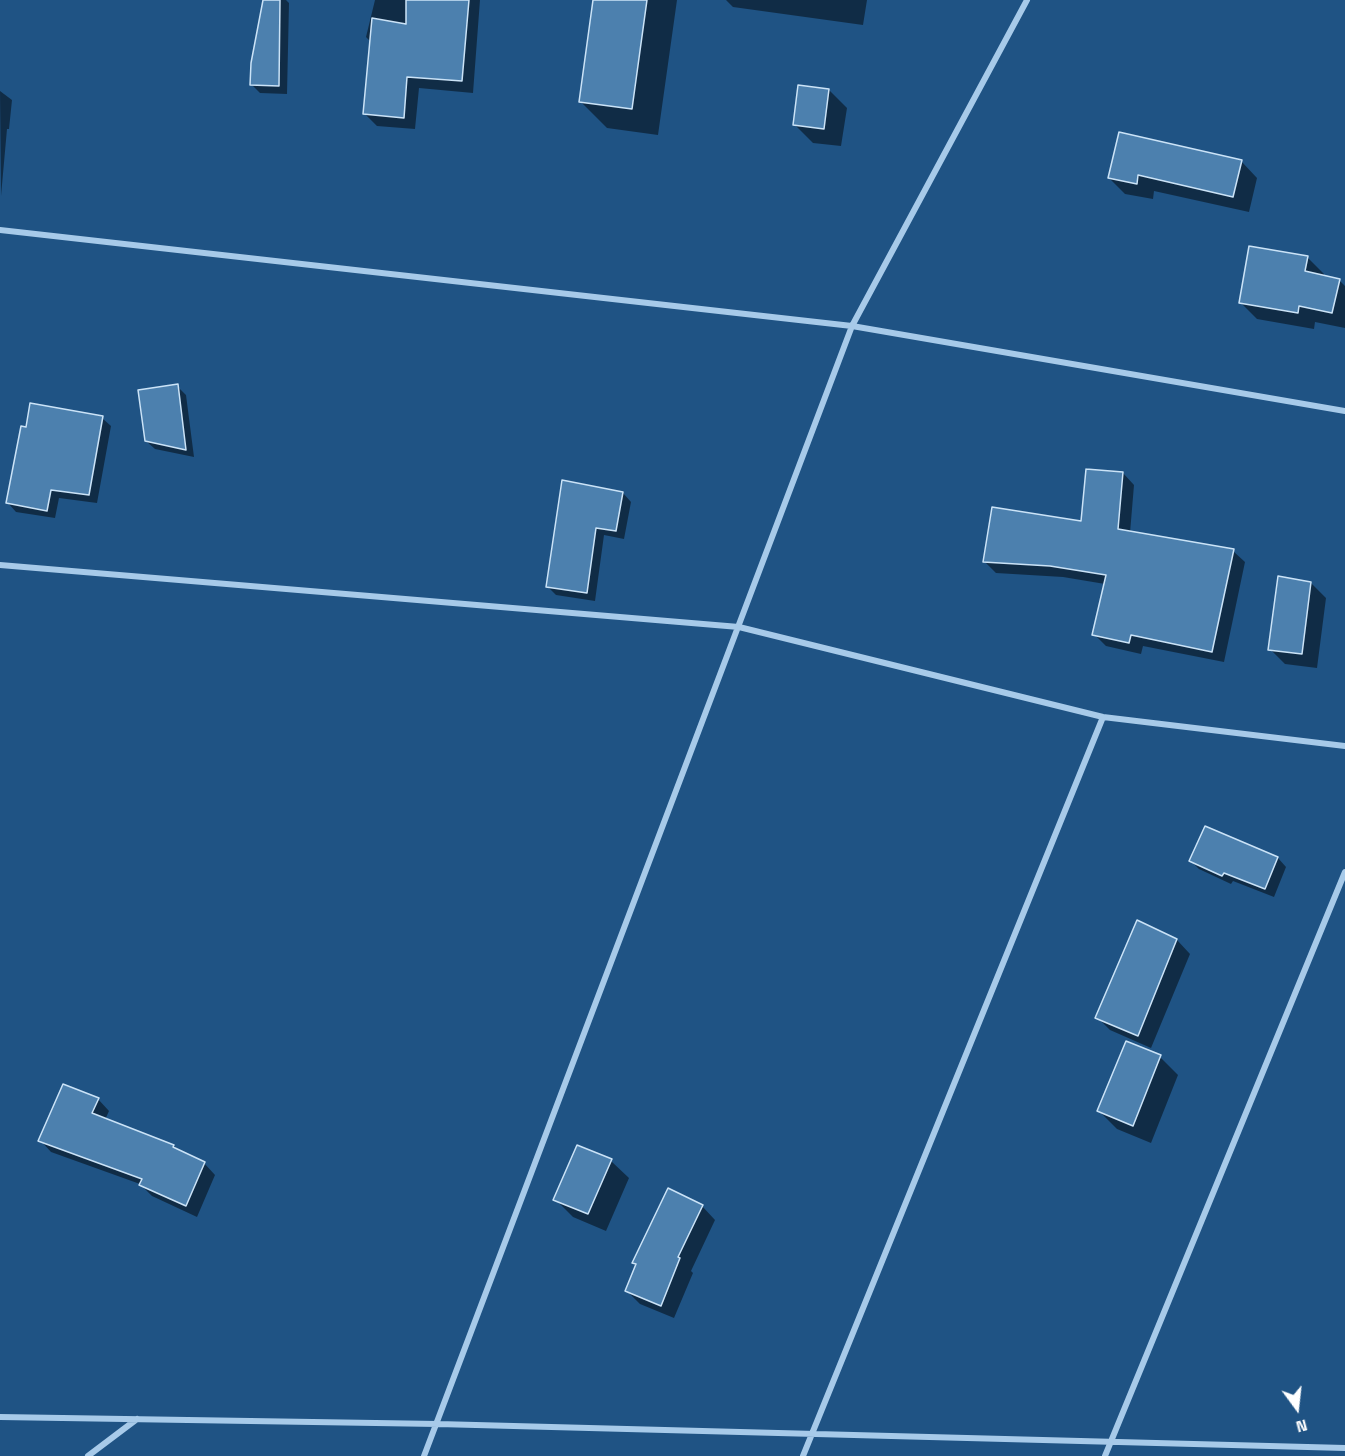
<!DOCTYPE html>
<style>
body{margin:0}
#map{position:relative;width:1345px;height:1456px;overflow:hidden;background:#1f5384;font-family:"Space Grotesk",sans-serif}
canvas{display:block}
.north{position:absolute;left:1267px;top:1378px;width:60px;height:60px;-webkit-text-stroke:4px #1f5384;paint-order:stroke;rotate:165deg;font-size:16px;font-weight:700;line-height:24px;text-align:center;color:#fff}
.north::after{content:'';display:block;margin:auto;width:21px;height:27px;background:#fff;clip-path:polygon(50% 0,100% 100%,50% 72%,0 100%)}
</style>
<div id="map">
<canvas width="1345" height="1456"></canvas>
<div class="north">N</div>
</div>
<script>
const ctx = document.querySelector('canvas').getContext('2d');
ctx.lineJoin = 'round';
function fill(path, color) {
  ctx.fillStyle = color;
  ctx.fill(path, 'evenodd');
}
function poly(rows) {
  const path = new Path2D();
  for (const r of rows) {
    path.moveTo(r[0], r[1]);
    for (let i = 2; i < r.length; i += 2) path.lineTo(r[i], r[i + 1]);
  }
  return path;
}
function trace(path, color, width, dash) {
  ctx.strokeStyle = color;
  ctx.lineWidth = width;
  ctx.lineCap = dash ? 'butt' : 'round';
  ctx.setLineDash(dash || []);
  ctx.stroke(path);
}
fill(poly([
 [265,0,286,0,289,3,287,94,260,93,252,85],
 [375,0,480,0,473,93,419,88,415,129,377,126,365,114,371,42,366,37],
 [595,0,677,0,658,135,607,128,580,101],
 [726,0,867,0,863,25,733,7],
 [829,90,847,108,841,146,813,143,795,125],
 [0,91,12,100,9,129,7,129,1,196],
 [1241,161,1257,178,1249,212,1154,191,1153,199,1125,194,1109,178],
 [1307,257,1324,274,1324,277,1339,280,1345,286,1345,328,1315,322,1314,329,1257,319,1240,302],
 [177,386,186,395,194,457,155,449,146,441],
 [102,418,111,426,97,503,59,498,55,518,16,512,8,503],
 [1123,473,1134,485,1130,533,1233,551,1245,562,1224,662,1143,646,1141,654,1106,646,1094,634,1105,584,1063,577,996,573,984,561,1082,523],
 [623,493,631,502,624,539,604,535,595,601,556,595,548,587],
 [1311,583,1326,598,1317,668,1285,664,1270,649],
 [1278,858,1286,867,1274,897,1233,881,1231,884,1199,869,1190,860],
 [1138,922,1177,940,1190,954,1151,1048,1110,1030,1097,1017],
 [1127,1043,1160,1057,1178,1075,1151,1143,1117,1129,1099,1111],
 [98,1099,109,1111,105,1120,174,1146,180,1152,204,1163,215,1175,197,1217,152,1196,140,1184,51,1152,40,1140],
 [578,1147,611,1161,629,1178,606,1231,573,1217,555,1199],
 [702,1206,715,1220,691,1271,693,1273,674,1318,640,1304,627,1291,637,1265,634,1262]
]), '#0007');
const building = poly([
 [263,0,280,0,279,86,250,85,251,63,263,0],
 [406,0,469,0,462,81,407,77,404,118,363,114,372,18,406,24,406,0],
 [593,0,647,0,632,109,579,102,593,0],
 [798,85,829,89,824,129,793,125,798,85],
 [1119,132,1242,160,1233,197,1138,175,1137,184,1108,178,1119,132],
 [1249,246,1308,256,1305,271,1340,279,1332,313,1299,306,1298,313,1239,303,1249,246],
 [178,384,186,450,145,441,138,390,178,384],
 [30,403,103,416,89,495,51,490,47,511,6,503,21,426,26,427,30,403],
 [1086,469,1123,472,1118,529,1234,549,1212,652,1131,635,1129,643,1092,635,1106,575,1050,566,983,562,992,507,1081,521,1086,469],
 [562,480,623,492,616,531,596,528,587,593,546,587,562,480],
 [1278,576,1311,582,1302,654,1268,650,1278,576],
 [1205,826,1278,857,1265,889,1224,873,1222,876,1189,861,1205,826],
 [1137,920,1177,939,1138,1036,1095,1018,1137,920],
 [1126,1041,1161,1055,1133,1126,1097,1111,1126,1041],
 [63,1084,99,1098,92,1113,174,1145,173,1147,205,1162,186,1206,139,1185,142,1179,38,1141,63,1084],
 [577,1145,612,1159,588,1214,553,1200,577,1145],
 [668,1188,703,1205,678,1257,680,1258,661,1306,625,1291,636,1264,632,1263,668,1188]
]);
fill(building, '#4c80ae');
trace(building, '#cbe3f7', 1.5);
trace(poly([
 [0,230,852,326,1345,411],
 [0,565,739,627,1103,717,1345,746],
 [0,1417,438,1424,1345,1448],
 [88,1456,137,1419],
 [424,1456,852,326,1027,0],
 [803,1456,1103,717],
 [1105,1456,1345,872]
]), '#a7cae9', 6);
</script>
